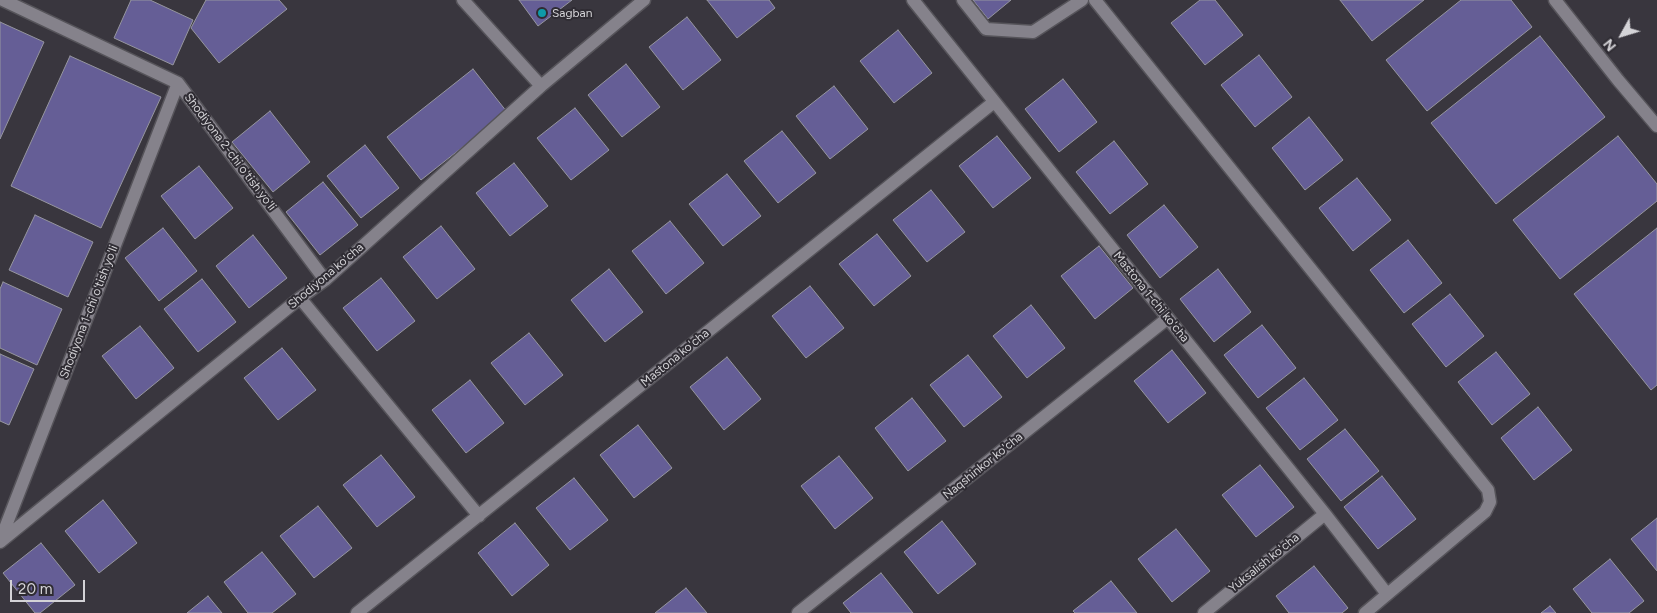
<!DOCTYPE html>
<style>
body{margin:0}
#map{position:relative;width:1657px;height:613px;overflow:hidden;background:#39363e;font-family:Figtree,sans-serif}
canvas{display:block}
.north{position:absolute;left:1597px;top:10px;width:50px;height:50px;-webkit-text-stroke:4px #2f2c33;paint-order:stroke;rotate:231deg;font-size:14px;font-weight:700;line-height:20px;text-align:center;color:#d4d3d7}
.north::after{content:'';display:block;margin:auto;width:18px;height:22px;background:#d4d3d7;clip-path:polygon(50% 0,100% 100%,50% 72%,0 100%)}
.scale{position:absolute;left:10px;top:580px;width:75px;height:22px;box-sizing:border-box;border:2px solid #d4d3d7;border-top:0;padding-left:6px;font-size:15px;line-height:18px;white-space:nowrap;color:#d4d3d7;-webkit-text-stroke:4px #2f2c33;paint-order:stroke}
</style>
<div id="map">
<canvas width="1657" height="613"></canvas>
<div class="north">N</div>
<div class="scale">20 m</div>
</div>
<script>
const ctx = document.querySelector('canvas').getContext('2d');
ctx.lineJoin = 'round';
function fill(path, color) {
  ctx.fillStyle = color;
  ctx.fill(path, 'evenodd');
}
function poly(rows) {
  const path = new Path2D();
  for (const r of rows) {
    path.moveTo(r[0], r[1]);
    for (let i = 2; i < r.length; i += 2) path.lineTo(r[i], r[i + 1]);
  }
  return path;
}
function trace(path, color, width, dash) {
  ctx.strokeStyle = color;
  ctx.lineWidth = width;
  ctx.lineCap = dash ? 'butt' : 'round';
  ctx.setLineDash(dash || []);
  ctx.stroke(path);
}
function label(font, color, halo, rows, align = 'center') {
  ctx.font = font + ' Figtree,sans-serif';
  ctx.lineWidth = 4;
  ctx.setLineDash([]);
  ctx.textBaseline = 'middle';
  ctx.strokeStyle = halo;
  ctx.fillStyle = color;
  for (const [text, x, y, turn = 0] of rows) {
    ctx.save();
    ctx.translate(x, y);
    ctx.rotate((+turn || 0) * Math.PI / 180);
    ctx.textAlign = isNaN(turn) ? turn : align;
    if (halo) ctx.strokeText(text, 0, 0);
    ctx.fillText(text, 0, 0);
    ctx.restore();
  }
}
const building = poly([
 [131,0,150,0,193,20,173,65,114,38,131,0],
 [206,0,279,0,287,9,219,63,191,28,206,0],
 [519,0,572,0,538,26,519,0],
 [707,0,769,0,775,8,737,38,707,0],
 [973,0,1011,0,988,19,973,0],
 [1200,0,1215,0,1243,35,1205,65,1171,23,1200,0],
 [1340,0,1424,0,1372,41,1340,0],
 [1461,0,1511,0,1532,27,1427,111,1386,60,1461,0],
 [687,17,721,60,683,90,649,47,687,17],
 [0,22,44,42,0,139,0,22],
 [898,30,932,73,894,103,860,61,898,30],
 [1540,36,1605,117,1496,204,1431,123,1540,36],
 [1259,55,1292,97,1255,127,1221,85,1259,55],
 [70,56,161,97,101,228,11,186,70,56],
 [626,64,660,107,622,137,588,95,626,64],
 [473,69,507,112,421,180,387,137,473,69],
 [1063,79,1097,122,1059,152,1025,109,1063,79],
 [834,86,868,129,830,159,796,116,834,86],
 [575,108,609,150,571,180,537,138,575,108],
 [270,111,310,162,273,192,232,142,270,111],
 [1309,117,1343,160,1305,190,1272,148,1309,117],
 [782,131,816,173,778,203,744,161,782,131],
 [997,136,1031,178,993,208,959,166,997,136],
 [1618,136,1657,184,1657,201,1560,279,1513,220,1618,136],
 [1114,141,1148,184,1110,214,1076,172,1114,141],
 [365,145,399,188,361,218,327,176,365,145],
 [514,163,548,206,510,236,476,193,514,163],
 [199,166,233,208,195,239,161,196,199,166],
 [727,174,761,216,723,246,689,204,727,174],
 [1357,178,1391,220,1353,251,1319,208,1357,178],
 [323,182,358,225,320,255,286,212,323,182],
 [931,190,965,232,927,262,893,220,931,190],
 [1164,205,1198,247,1160,278,1127,235,1164,205],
 [35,215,93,242,68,297,9,270,35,215],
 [670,221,704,263,666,294,632,251,670,221],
 [441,226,475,269,437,299,403,257,441,226],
 [163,228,197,271,159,301,125,258,163,228],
 [1657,228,1657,385,1651,390,1574,294,1657,228],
 [877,234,911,276,874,306,839,264,877,234],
 [253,235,287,278,249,308,216,266,253,235],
 [1408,240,1442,283,1404,313,1370,270,1408,240],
 [1099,246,1133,288,1095,319,1061,276,1099,246],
 [609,269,643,312,605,342,571,300,609,269],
 [1218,269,1251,312,1214,342,1180,299,1218,269],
 [381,278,415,321,377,351,343,308,381,278],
 [202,279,236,322,198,352,164,309,202,279],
 [3,282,62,309,37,365,0,348,0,289,3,282],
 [810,286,844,328,806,358,772,316,810,286],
 [1450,294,1484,336,1446,367,1412,324,1450,294],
 [1031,305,1065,348,1027,378,993,336,1031,305],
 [1262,325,1296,368,1258,398,1224,355,1262,325],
 [140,326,174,368,136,399,102,356,140,326],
 [529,333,563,375,525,405,491,363,529,333],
 [282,348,316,390,278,420,244,378,282,348],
 [1172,350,1206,393,1168,423,1134,381,1172,350],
 [1496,352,1530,394,1492,425,1458,382,1496,352],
 [0,354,34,369,9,425,0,421,0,354],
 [968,355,1002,397,964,427,930,385,968,355],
 [727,357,761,399,724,430,690,387,727,357],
 [1304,378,1338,420,1300,450,1266,408,1304,378],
 [470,380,504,423,466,453,432,410,470,380],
 [912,398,946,441,908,471,875,428,912,398],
 [1538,407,1572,450,1534,480,1501,438,1538,407],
 [638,425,672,468,634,498,600,455,638,425],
 [1345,429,1379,471,1341,501,1307,459,1345,429],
 [381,455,415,497,377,527,343,485,381,455],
 [839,456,873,498,835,529,801,486,839,456],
 [1260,465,1294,507,1256,537,1222,495,1260,465],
 [1382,476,1416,519,1378,549,1344,507,1382,476],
 [574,478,608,520,570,550,536,508,574,478],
 [103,500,137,543,99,573,65,531,103,500],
 [318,506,352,548,314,578,280,536,318,506],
 [1657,518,1657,571,1631,539,1657,518],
 [942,521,976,564,938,594,904,552,942,521],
 [515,523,549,565,512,596,478,553,515,523],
 [1176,529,1210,571,1172,602,1138,559,1176,529],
 [41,543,75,585,40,613,35,613,3,573,41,543],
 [262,552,296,594,272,613,248,613,224,582,262,552],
 [1610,559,1644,601,1629,613,1592,613,1573,589,1610,559],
 [1314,566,1348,608,1342,613,1289,613,1276,596,1314,566],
 [881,573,913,613,851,613,843,603,881,573],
 [1111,581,1137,613,1075,613,1073,611,1111,581],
 [686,588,707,613,655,613,686,588],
 [208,596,222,613,187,613,208,596],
 [1550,606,1556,613,1541,613,1550,606]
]);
fill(building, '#655e96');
trace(building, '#96969f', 1);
const minor = poly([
 [3,0,178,83,325,280],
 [463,0,541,86],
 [913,0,1325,514,1387,594],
 [963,0,986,29,1033,32,1082,0],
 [1095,0,1488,490,1490,502,1485,512,1365,613],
 [1555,0,1618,80,1657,126],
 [300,298,479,516],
 [0,541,178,83],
 [0,542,300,298,325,280,541,86,644,0],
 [357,613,994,102],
 [798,613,1168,318],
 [1204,613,1325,514]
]);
trace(minor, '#56545a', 15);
trace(minor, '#85828b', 12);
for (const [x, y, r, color] of [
 [542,13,5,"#0f9aa8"]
]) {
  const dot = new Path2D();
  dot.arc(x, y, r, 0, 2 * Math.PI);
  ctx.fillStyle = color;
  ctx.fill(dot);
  trace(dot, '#2f2c33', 2);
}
label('12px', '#d4d3d7', '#2f2c33', [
 ["Sagban",552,13]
], 'left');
label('12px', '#d4d3d7', '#2f2c33', [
 ["Shodiyona 2-chi o'tish yo'li",230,152,53],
 ["Shodiyona ko'cha",326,276,-40],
 ["Mastona 1-chi ko'cha",1151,297,51],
 ["Shodiyona 1-chi o'tish yo'li",89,312,-69],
 ["Mastona ko'cha",675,358,-39],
 ["Naqshinkor ko'cha",983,466,-39],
 ["Yuksalish ko'cha",1264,563,-39]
]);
</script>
